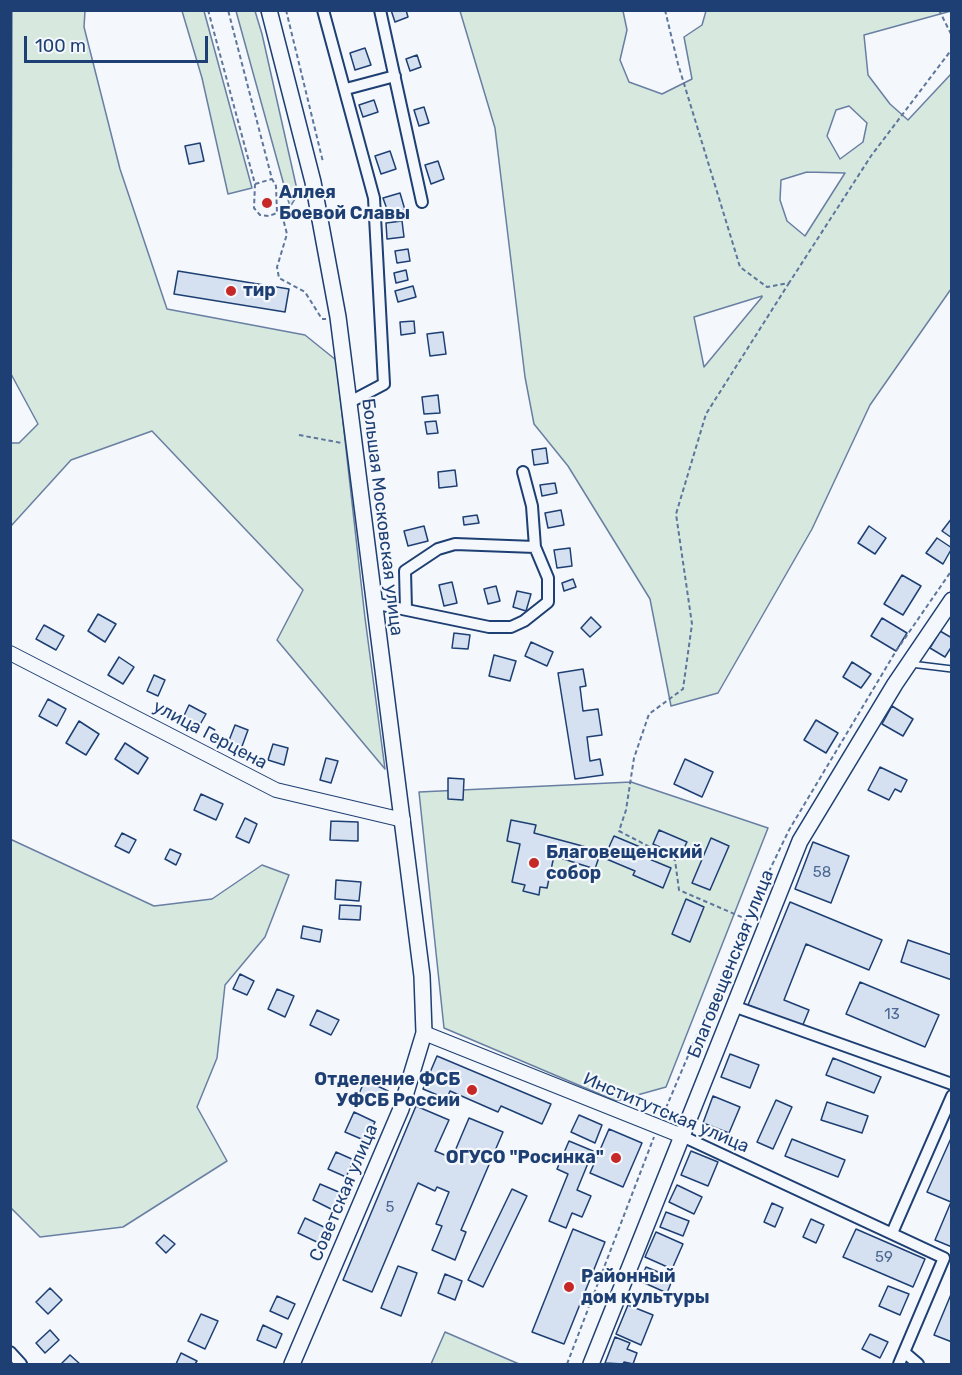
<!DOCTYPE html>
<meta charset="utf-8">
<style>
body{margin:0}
#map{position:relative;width:962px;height:1375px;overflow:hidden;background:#f4f7fb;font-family:Rubik,sans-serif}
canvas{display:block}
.frame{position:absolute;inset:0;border:12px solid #1d3f73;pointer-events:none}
.scale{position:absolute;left:24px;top:36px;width:184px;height:27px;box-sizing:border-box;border:3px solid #1d3f73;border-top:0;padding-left:8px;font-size:18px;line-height:21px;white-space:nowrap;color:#1d3f73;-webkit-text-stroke:4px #f4f7fb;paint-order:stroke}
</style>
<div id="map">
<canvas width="962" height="1375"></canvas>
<div class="frame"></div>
<div class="scale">100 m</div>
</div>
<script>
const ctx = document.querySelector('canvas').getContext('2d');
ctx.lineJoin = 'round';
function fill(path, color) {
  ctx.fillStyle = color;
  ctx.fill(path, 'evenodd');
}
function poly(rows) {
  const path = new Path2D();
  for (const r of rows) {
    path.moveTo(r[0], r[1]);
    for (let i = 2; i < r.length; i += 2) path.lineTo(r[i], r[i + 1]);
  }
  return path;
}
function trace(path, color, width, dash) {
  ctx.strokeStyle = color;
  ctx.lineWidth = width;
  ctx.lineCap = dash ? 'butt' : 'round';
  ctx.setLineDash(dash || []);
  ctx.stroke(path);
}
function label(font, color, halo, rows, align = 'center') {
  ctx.font = font + ' Rubik,sans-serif';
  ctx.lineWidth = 4.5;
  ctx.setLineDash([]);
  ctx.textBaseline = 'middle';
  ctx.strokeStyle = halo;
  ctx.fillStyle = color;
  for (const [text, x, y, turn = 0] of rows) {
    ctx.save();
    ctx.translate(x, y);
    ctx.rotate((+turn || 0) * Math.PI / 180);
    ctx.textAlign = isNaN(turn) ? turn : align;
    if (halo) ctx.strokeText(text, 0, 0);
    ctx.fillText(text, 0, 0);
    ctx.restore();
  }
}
const green = poly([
 [12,11,85,11,84,27,120,169,167,309,305,335,336,360,365,618,385,769,277,640,303,590,152,431,71,460,11,526,11,443,19,443,38,424,11,374,12,11],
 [182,11,204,11,252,188,228,194,202,78,182,11],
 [236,11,255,11,262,34,298,194,290,207,236,11],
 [460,11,623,11,627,30,620,60,629,82,662,94,692,79,684,37,702,25,706,11,951,11,864,35,868,75,890,104,908,120,951,74,951,289,870,405,812,529,718,693,671,706,650,599,568,466,534,424,525,377,495,128,460,11],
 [849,106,867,123,863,142,840,159,827,136,836,110,849,106],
 [807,172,845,173,805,236,787,221,780,200,781,180,807,172],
 [762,296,762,297,704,367,694,317,762,296],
 [631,782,768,828,666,1087,616,1101,444,1028,419,792,631,782],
 [10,839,154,906,212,899,262,865,289,875,265,937,225,985,217,1058,197,1107,227,1161,123,1227,40,1237,11,1208,10,839],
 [445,1332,519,1364,431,1364,445,1332]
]);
fill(green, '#d7e8df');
trace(green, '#687fa3', 1.5);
const building = poly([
 [391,10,406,10,408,17,395,22,391,10],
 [365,48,371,65,355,70,350,53,365,48],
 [417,55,421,67,410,71,406,59,417,55],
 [374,100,378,112,363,117,359,105,374,100],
 [424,107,429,123,419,126,414,110,424,107],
 [200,143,204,161,189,164,185,146,200,143],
 [390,151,396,169,381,174,375,156,390,151],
 [438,161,444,179,431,184,425,165,438,161],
 [400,193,405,210,389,215,383,198,400,193],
 [402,221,404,237,387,239,386,223,402,221],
 [408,249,410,261,397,263,395,251,408,249],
 [406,270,408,280,396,283,394,273,406,270],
 [178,271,289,289,285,312,174,294,178,271],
 [413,286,416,297,398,302,395,291,413,286],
 [414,321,415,333,401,335,400,322,414,321],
 [443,332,446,354,430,356,427,334,443,332],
 [438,395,440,413,424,414,422,397,438,395],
 [436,421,438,433,427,434,425,422,436,421],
 [546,448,548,463,534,465,532,450,546,448],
 [455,470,457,486,439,488,438,472,455,470],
 [555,483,557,493,542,496,540,485,555,483],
 [561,510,564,525,548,528,545,513,561,510],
 [477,515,479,523,464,525,463,517,477,515],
 [952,518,952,538,942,531,952,518],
 [424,526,428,541,408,546,404,531,424,526],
 [869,526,886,538,875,554,858,543,869,526],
 [937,538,952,548,943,564,926,553,937,538],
 [570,548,572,566,557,568,554,550,570,548],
 [902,575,921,586,903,615,884,604,902,575],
 [573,579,576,587,564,591,562,583,573,579],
 [452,582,457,603,444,606,439,585,452,582],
 [496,586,500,601,488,604,484,589,496,586],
 [517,591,531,594,526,611,513,607,517,591],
 [98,614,116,624,105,642,88,631,98,614],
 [591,617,601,627,590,637,581,628,591,617],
 [882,618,907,633,896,651,871,636,882,618],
 [44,625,64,636,56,650,36,639,44,625],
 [940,631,952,638,952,646,945,657,930,648,940,631],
 [454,633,470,635,468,649,452,648,454,633],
 [531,642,553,652,547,666,525,656,531,642],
 [494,655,516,661,510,681,489,676,494,655],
 [119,657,134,667,123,684,108,675,119,657],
 [852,662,871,674,861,688,843,677,852,662],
 [583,669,586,686,580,687,583,711,598,709,602,735,587,737,590,761,600,759,603,775,575,779,558,673,583,669],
 [154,675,165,680,158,696,147,691,154,675],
 [48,699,66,709,57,726,39,716,48,699],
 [189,705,206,714,198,728,182,720,189,705],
 [892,706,913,719,903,736,882,724,892,706],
 [816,720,838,733,826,753,804,740,816,720],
 [79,721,99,734,86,755,66,743,79,721],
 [235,725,248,730,241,749,228,743,235,725],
 [125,743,148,758,138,774,115,759,125,743],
 [273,744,288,748,284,765,268,760,273,744],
 [326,758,338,761,331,783,320,780,326,758],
 [685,759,713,772,702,797,674,784,685,759],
 [880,767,907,780,901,792,895,789,889,800,868,790,880,767],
 [448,778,464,779,463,800,448,799,448,778],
 [201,794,223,804,216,820,194,810,201,794],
 [245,818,257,824,249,843,236,837,245,818],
 [511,820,536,825,534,833,601,851,595,869,554,856,547,888,540,887,539,895,523,891,525,885,512,882,520,844,507,841,511,820],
 [331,821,358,822,358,841,330,840,331,821],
 [659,830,687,842,680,856,653,844,659,830],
 [122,833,136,840,129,853,115,846,122,833],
 [614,836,645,849,642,856,671,868,663,888,633,875,635,871,604,858,614,836],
 [711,838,729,846,710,890,692,883,711,838],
 [813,842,849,856,831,903,795,889,813,842],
 [170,849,181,854,176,865,165,859,170,849],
 [336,880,361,882,359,901,335,899,336,880],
 [686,899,704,907,690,942,672,934,686,899],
 [790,902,882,940,869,970,806,944,784,1000,809,1010,802,1027,748,1005,790,902],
 [340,905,361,906,360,920,339,919,340,905],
 [303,926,322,930,320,942,301,938,303,926],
 [908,940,952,955,952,980,901,962,908,940],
 [240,974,254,981,247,995,233,989,240,974],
 [860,982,939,1015,925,1047,846,1014,860,982],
 [277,989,294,996,285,1017,268,1009,277,989],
 [317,1010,339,1020,331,1035,310,1025,317,1010],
 [730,1054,759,1065,750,1088,721,1077,730,1054],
 [437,1056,551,1104,542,1124,501,1106,498,1112,450,1091,447,1099,423,1089,437,1056],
 [833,1058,881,1077,874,1093,826,1075,833,1058],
 [365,1080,388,1091,381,1107,358,1096,365,1080],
 [713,1096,740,1107,729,1133,703,1123,713,1096],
 [776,1100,792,1107,773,1149,757,1142,776,1100],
 [827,1102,868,1116,862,1133,821,1120,827,1102],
 [416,1106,449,1120,435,1151,452,1158,469,1118,503,1132,461,1230,466,1232,455,1260,432,1250,442,1226,436,1224,449,1192,437,1187,435,1191,418,1183,372,1292,343,1280,416,1106],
 [354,1112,375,1122,366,1141,345,1132,354,1112],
 [579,1115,602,1125,595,1143,571,1132,579,1115],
 [609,1129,642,1143,623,1187,590,1173,609,1129],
 [952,1136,952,1247,935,1240,951,1202,927,1192,952,1136],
 [792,1139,845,1160,838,1177,785,1156,792,1139],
 [569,1141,593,1151,577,1190,591,1196,582,1217,572,1213,566,1228,549,1221,568,1174,557,1169,569,1141],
 [691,1151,718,1162,708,1186,681,1175,691,1151],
 [336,1152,354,1160,346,1177,328,1169,336,1152],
 [320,1184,341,1193,333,1210,313,1200,320,1184],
 [677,1185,702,1197,694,1214,669,1202,677,1185],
 [512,1189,527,1196,483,1287,468,1280,512,1189],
 [772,1203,783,1208,775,1227,764,1222,772,1203],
 [666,1212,689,1221,683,1236,660,1227,666,1212],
 [305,1218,326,1228,319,1243,298,1233,305,1218],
 [811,1219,824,1225,816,1243,803,1237,811,1219],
 [573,1229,605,1242,564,1344,532,1332,573,1229],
 [856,1229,925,1259,913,1287,843,1257,856,1229],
 [656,1232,683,1244,672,1269,645,1257,656,1232],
 [164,1235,175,1244,166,1253,156,1243,164,1235],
 [398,1266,417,1273,401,1316,381,1308,398,1266],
 [646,1267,673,1278,667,1293,640,1281,646,1267],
 [445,1274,462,1281,455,1300,438,1293,445,1274],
 [888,1286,909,1294,900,1315,879,1306,888,1286],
 [50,1288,62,1300,48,1314,36,1302,50,1288],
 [952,1292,952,1342,934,1335,952,1292],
 [277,1296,295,1304,288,1319,270,1311,277,1296],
 [628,1305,653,1315,641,1345,616,1334,628,1305],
 [201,1314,218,1321,205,1349,188,1341,201,1314],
 [263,1325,282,1334,276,1348,257,1340,263,1325],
 [50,1330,59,1340,45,1353,36,1343,50,1330],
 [870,1334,888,1342,880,1358,862,1349,870,1334],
 [615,1337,630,1343,627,1349,637,1353,633,1364,624,1362,623,1364,605,1363,615,1337],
 [181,1353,197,1361,195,1364,176,1364,181,1353],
 [70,1355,80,1364,61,1364,70,1355]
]);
fill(building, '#d5e0f0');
trace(building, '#1d3f73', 1.5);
const service = poly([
 [911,664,952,669]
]);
const minor = poly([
 [323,10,374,198,384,384,348,403],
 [380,10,422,202],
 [346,89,395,76],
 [373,603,489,627,511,627,524,621,548,602,548,578,535,547,532,506,523,472],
 [406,609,405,571,438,549,455,544,535,547],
 [736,1007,952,1084],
 [682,1136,944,1258,899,1364],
 [892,1233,952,1096],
 [10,1352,21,1364],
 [904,1352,918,1364]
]);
const tertiary = poly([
 [10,653,276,790,403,820],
 [424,1033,682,1136]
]);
const secondary = poly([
 [269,10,313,182,338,317,422,976,424,1033,401,1109,292,1364],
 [591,1364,800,841,895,684,952,600]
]);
trace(service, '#1d3f73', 8);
trace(minor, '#1d3f73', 14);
trace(tertiary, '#1d3f73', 16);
trace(secondary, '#1d3f73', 18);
trace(poly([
 [208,10,255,184,254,208,260,215,269,216,277,213,276,186,272,179,228,10],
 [286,10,323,162],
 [665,10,678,64,740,267,767,287,789,283,871,156,952,49],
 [939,10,952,36],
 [255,184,272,179],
 [280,207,287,234,277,267,279,278,305,292,322,319,326,319],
 [299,435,342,443],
 [746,919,789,830,896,651,952,570],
 [663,1115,746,919,679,890,675,860,619,831,626,810,634,758,649,714,683,689,692,624,676,514,706,414,789,283],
 [567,1364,654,1137]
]), '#5e769c', 2, [4.5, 3]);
trace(service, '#f4f7fb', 5);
trace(minor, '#f4f7fb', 10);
trace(tertiary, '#f4f7fb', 14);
trace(secondary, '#f4f7fb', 15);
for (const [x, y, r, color] of [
 [267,203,6,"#c62828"],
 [231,291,6,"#c62828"],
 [534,863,6,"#c62828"],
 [472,1090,6,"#c62828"],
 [616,1158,6,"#c62828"],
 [569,1287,6,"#c62828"]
]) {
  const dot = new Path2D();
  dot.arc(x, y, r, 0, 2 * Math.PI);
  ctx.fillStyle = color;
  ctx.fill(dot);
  trace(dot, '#f4f7fb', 2);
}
label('15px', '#4b6792', null, [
 ["58",822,873],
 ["13",892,1015],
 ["5",390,1208],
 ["59",884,1258]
]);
label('bold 18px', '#1d3f73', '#f4f7fb', [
 ["Аллея",279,193],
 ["Боевой Славы",279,214],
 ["тир",243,291],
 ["Благовещенский",546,853],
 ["собор",546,874],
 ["Отделение ФСБ",460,1080,"right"],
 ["УФСБ России",460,1101,"right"],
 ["ОГУСО \"Росинка\"",604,1158,"right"],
 ["Районный",581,1277],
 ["дом культуры",581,1298]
], 'left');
label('18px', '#1d3f73', '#f4f7fb', [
 ["Большая Московская улица",382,517,83],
 ["улица Герцена",210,735,28],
 ["Благовещенская улица",731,964,-68],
 ["Институтская улица",666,1113,23],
 ["Советская улица",344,1193,-67]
]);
</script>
